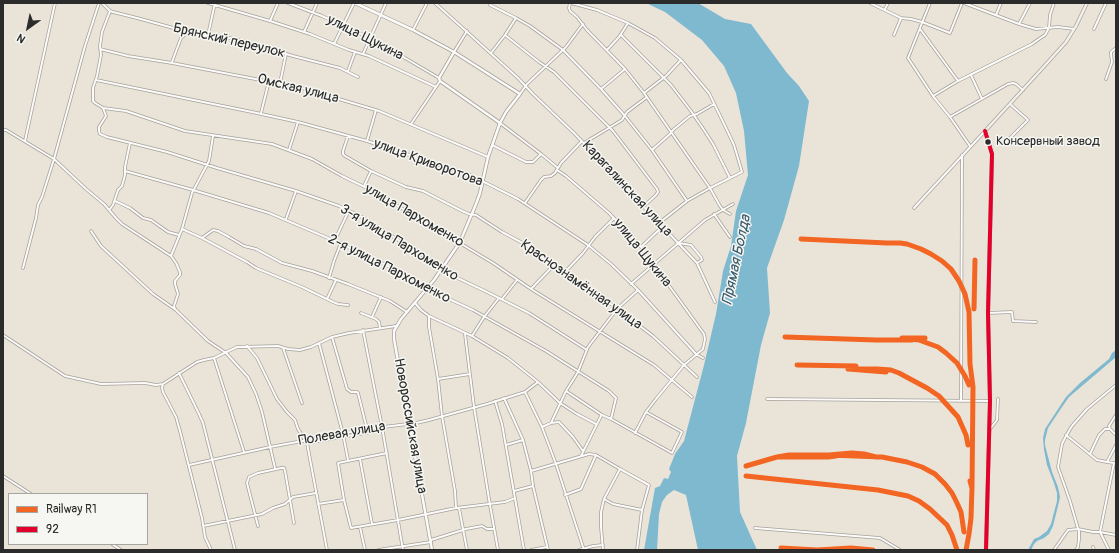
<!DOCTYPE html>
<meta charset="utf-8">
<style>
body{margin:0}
#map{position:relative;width:1119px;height:553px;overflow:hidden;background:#eae4d8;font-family:Pangolin,sans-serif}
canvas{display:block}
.frame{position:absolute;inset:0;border:4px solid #2b2b2b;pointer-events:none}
.legend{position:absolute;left:8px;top:493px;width:140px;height:52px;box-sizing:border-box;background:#f6f6f2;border:1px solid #a5a5a2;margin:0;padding:5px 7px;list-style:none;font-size:12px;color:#2b2b2b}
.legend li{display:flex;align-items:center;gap:8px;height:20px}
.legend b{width:20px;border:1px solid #a5a5a2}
.north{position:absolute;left:8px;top:8px;width:40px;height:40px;-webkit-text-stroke:3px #f6f6f2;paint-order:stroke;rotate:213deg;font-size:11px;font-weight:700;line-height:16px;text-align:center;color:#2b2b2b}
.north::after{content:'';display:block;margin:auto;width:14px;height:18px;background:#2b2b2b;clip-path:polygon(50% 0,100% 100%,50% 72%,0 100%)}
</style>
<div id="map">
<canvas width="1119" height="553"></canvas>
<div class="frame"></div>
<ul class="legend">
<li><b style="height:5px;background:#f26522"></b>Railway R1</li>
<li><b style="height:5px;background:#e4002b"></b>92</li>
</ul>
<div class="north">N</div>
</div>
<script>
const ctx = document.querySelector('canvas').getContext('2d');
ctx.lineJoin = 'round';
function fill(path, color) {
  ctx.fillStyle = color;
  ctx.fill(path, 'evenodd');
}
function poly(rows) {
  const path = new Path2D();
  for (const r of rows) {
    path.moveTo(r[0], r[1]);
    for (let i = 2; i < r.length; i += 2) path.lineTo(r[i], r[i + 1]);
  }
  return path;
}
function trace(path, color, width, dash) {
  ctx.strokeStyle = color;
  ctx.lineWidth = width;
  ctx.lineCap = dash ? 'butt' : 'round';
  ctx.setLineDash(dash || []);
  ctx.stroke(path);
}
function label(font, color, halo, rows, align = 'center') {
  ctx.font = font + ' Pangolin,sans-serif';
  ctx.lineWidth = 3;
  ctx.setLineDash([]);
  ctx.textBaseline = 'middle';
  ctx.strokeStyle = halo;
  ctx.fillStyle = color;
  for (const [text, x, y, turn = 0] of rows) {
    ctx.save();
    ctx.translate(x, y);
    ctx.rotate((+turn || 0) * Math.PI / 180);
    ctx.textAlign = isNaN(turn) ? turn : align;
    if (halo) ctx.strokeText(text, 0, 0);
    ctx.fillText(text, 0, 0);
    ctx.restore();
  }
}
fill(poly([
 [646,3,698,3,725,19,751,24,787,73,799,86,809,101,799,166,784,220,767,268,770,313,761,345,746,423,737,456,740,512,757,550,698,550,686,495,674,490,667,495,662,502,659,514,657,550,644,550,655,488,660,486,664,478,668,479,671,472,669,469,675,454,684,441,704,365,716,314,723,271,731,246,736,211,748,175,744,131,736,93,724,66,702,40,665,12],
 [1116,350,1116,357,1069,397,1062,407,1048,428,1045,440,1045,445,1052,472,1058,487,1060,497,1059,502,1053,526,1049,534,1044,538,1037,541,1034,544,1031,550,1028,550,1034,539,1039,537,1047,531,1051,524,1057,501,1057,493,1054,483,1047,465,1044,450,1043,438,1045,429,1066,397,1080,383,1109,359,1112,353]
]), '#7fb9d0');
const minor = poly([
 [102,3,110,11,113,12,137,18,188,32,204,35,215,35,243,41,293,56,340,68,358,77],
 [208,3,270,21,310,34,349,50,369,56,436,87],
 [288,3,322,16,361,34,405,58,439,78],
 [435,3,518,78,533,94,574,133,697,263,715,302],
 [570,3,569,8,570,11,577,17,587,30,625,69,644,93,710,188,720,206,723,210,730,214],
 [571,3,597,10,628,23,655,38,681,60,709,93,726,128,734,145,742,172,710,188,687,201,659,223],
 [870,3,901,18,911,19,922,22,950,33,962,3],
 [930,3,908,58,933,96,950,117,970,146],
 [964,3,1019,24,1036,29,1058,27,1074,29],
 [490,5,516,18,530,26,563,50,601,89,625,116,652,150,687,201],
 [885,9,888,3],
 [110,11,102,32,100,46,101,55,97,76,93,88,93,101,95,103,103,108,106,116,99,127,99,131,100,134,107,137,167,152,217,168,296,191,339,206,362,217,436,264,447,273,487,292,529,313,587,350],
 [996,15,1001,3],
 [270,21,278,3],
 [1019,24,1030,3],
 [920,29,958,81],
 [1094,29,1106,3],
 [413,30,427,3],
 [304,32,317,3],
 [208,35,215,3],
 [505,35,539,62,554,72,613,131,657,189,658,192,656,195,644,206],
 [621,35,671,85,691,111,704,130,713,144,730,178],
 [894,35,901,18],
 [334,44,354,3],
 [100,49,128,56,172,63,302,88,379,111,488,157],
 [607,50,619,37,628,23],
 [454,52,467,31],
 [491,53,505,35,516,18],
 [363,54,386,3],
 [172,62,181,38,188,32],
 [348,71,355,52],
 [971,75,982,99],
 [1106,79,1112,62,1111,54,1111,52,1116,48],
 [96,80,252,112,298,122,367,141,470,175,518,199,588,245,611,264,638,290,696,354,703,358],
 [280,83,286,54],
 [601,89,625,69],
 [644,93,666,76,681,60],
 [520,94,527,84,566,47,583,24],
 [933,96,958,81,1032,44,1039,39,1045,35,1049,28,1050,15,1054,3],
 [103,108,126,111,185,131,272,144,312,159,342,176,373,191,493,263,531,289,654,365,692,397],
 [261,113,269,81],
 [950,117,1008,84,1013,83,1016,84,1023,90],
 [500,123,541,154,558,168],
 [411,124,440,81],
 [3,130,6,130,54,159,86,189,104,204,116,218,122,224,171,256,176,263,180,272,180,275,175,281,175,284,178,294,174,306,175,309],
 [348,136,343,151,343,154,345,156,371,171,406,187,423,191,462,211,469,214,476,215,502,232,530,247,543,258,607,301,653,336,697,377],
 [25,141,55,3],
 [367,141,376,110],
 [1006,142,1028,120,1010,104],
 [584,143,622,120,627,112,647,97],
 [492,145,526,162,533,162,541,154],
 [289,150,298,122],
 [652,150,670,134,673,130,690,116,697,114,714,104],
 [557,170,566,176,609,213,641,247,704,334,705,339,703,349,684,365,656,399,646,412,635,433],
 [125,171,193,190,269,213,335,241,392,268,427,289,473,310,546,351,609,391,616,398,611,419],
 [364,186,371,171],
 [115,201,130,208,143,218,151,220,168,232,179,235],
 [525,203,541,180,544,177,551,176,555,173,561,163,582,141],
 [914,208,985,131],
 [110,209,113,205,118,190,122,186,125,175,125,167,130,143],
 [714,214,730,237],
 [286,219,296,191],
 [182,229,202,238,247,262,256,268,302,287,333,302,338,304,348,305],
 [91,231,101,246,153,294,176,310,208,341,226,353,248,377,256,394,262,412,275,468],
 [202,238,213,230,218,231,229,237,244,246,256,249,282,263,312,271,348,284,390,301,407,312],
 [335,240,349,210],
 [679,243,691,245,701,257,702,260,697,263],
 [641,247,662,227],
 [171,256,182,229,192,193,209,161,213,136],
 [23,268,36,218,38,205,42,197,54,159,85,46,99,3],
 [565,272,583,253,595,237,614,218],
 [329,278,334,261,341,243],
 [631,284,705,220,733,204],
 [531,289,554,265],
 [327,299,336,280],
 [502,299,517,280],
 [415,303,421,310,429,316,472,336,508,358,538,382,560,403,577,414,596,424],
 [361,313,376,319,379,322,380,328],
 [988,313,1012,312,1013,321,1036,322],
 [429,316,429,327,438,379,442,416,455,491,456,508],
 [372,317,381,297],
 [363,330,382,427,403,550],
 [465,334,474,407,490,505,498,550],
 [3,335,65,376,101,384,145,383,156,385,163,384,197,362,204,360,214,358,237,347,278,346,288,349,300,350,311,347,332,337,349,333,396,326],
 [472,336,484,317,499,298],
 [332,337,347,389,351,392,357,392,358,393,367,429],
 [319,343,343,434,348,460],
 [247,346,257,358,277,399,287,412,295,420,298,429,307,443,327,550],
 [283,348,302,403],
 [214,358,244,452],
 [179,373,199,414,203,423,235,550],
 [438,379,470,374],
 [163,384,162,388,163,392,176,417,180,431,202,518,205,537,211,550],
 [566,391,602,415,611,419,672,453,682,432,646,412],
 [525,392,542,427,556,464,584,550],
 [504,398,523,440,531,471,533,486,548,550],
 [767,399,990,401],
 [495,401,502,424,524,550],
 [961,401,962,155],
 [551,423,559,422,573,437,583,451],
 [542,427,551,423,566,391,578,372,588,347,617,309,638,290],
 [990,429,997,420,998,399],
 [1110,429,1109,426,1116,415],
 [1066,435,1097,460,1107,462],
 [307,443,382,430],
 [506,445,523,440],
 [387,453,338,463,344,500,351,528,398,520,456,508,505,502,515,498],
 [1090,454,1099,435,1105,429,1110,429,1116,435],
 [581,456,601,416],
 [360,459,372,524],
 [189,465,270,447,367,429,416,423,429,420,487,404,525,392,538,382],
 [531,471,589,454,596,455,620,469,649,485,642,510,637,550],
 [3,476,31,494],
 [514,491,533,486],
 [565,495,581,489,596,455],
 [604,499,613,504,642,510],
 [318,504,344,500],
 [459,508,467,550],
 [203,526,262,514,273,508,285,504,293,497,316,493],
 [258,526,247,483,249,477,258,473,281,468,284,468,285,471,294,523],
 [360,527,365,550],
 [755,528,880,538,900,550],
 [1100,532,1114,463,1107,462,1116,445],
 [1100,532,1109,550],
 [431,540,466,529,482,526,487,529,494,529],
 [112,544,121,550],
 [1093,547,1094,550],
 [378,550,431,542],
 [531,550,547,547],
 [579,550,593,546,603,545],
 [603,550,601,527,601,512,604,499,620,469],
 [1054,550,1068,530,1078,529,1093,532,1100,532,1116,535],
 [1076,550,1078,547,1079,539,1079,532,1070,501,1058,467,1062,444,1066,436,1072,426,1087,409,1116,385]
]);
const tertiary = poly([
 [355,3,413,30,454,52,520,94,506,112,500,123,488,157,480,193,476,204,460,242,434,280,401,319,394,331,394,339,432,550],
 [454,52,439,78,440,81,500,123]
]);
const secondary = poly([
 [986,550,990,401,988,313,992,154,985,131,1039,72,1066,42,1076,26,1087,3]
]);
trace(minor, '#a5a19b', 3.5);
trace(tertiary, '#a5a19b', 4);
trace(secondary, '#a5a19b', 4);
trace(minor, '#fcfbf9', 2);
trace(tertiary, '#fcfbf9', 2.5);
trace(secondary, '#f3f1eb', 2.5);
trace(poly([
 [985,131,992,154,988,313,990,401,986,550]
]), '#e4002b', 4);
trace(poly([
 [801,239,887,243,900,243,907,244,921,249,931,254,942,261,951,269,959,281,965,294,969,312,970,364,973,387,972,488],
 [974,309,975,260],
 [785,337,876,340,912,340],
 [925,338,902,338,919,340,938,347,946,353,957,363,965,376,969,385],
 [797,365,856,366],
 [886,372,848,369,877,369,891,370,899,373,927,388,939,396,958,417,966,435,968,445],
 [829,455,789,455,777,457,828,457,836,456],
 [876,457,864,454,852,453,829,455,882,457,907,462,922,467,935,474,945,484,952,493,957,503,961,512,964,532],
 [746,466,777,457],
 [746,476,878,490,908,496,919,501,930,509,947,525,952,535,957,550],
 [781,548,817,550],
 [821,550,817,550,851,548,873,550],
 [966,550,969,534,971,518,972,488,970,481]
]), '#f26522', 5);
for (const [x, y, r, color] of [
 [988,142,3.5,"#2b2b2b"]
]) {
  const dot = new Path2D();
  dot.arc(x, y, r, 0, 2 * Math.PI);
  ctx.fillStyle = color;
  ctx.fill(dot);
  trace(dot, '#f6f6f2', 1.5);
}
label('13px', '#2b2b2b', '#f6f6f2', [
 ["Консервный завод",996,142]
], 'left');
label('14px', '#2b2b2b', '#f6f6f2', [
 ["улица Щукина",365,38,27],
 ["Брянский переулок",229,41,13],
 ["Омская улица",298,89,14],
 ["улица Криворотова",428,163,20],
 ["Карагалинская улица",627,189,47],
 ["улица Пархоменко",414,216,30],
 ["3-я улица Пархоменко",399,243,31],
 ["улица Щукина",642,253,51],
 ["2-я улица Пархоменко",389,269,27],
 ["Краснознамённая улица",581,285,35],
 ["Новороссийская улица",410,426,80],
 ["Полевая улица",342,434,-10]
]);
label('italic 15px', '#3a5c6c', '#f6f6f2', [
 ["Прямая Болда",737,260,-78]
]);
</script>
